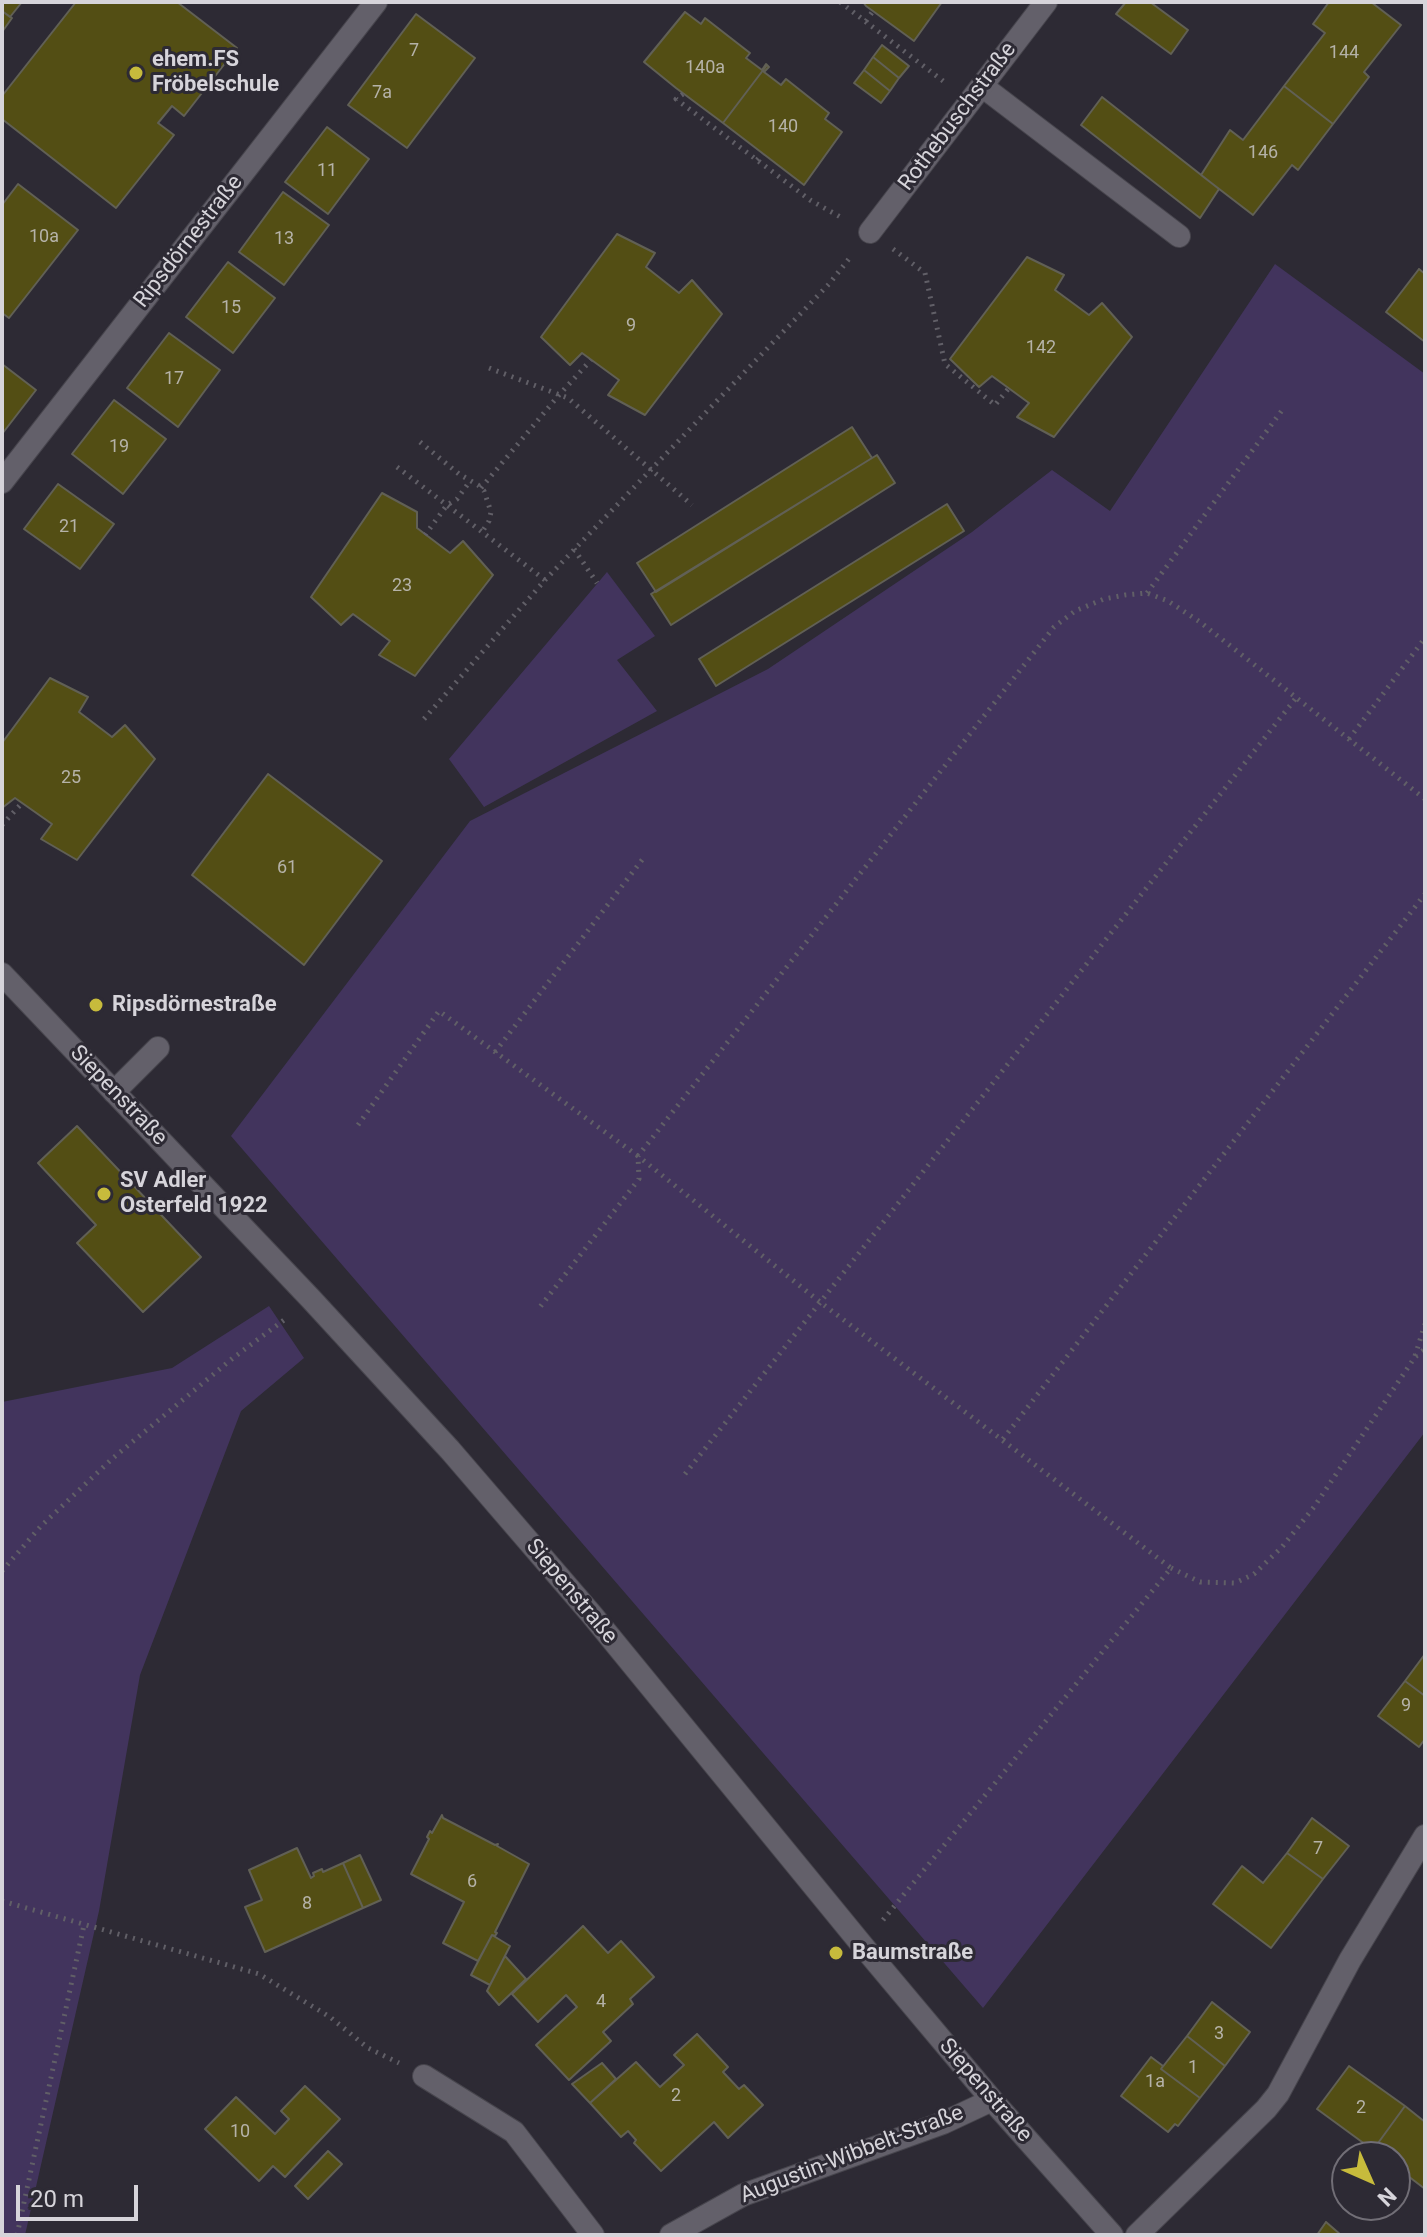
<!DOCTYPE html>
<meta charset="utf-8">
<style>
body{margin:0}
#map{position:relative;width:1427px;height:2237px;overflow:hidden;background:#2d2a34;font-family:Roboto,sans-serif}
canvas{display:block}
.frame{position:absolute;inset:0;border:4px solid #d6d4da;pointer-events:none}
.north{position:absolute;left:1331px;top:2141px;width:80px;height:80px;box-sizing:border-box;background:#2d2a34;border:2px solid #716e76;border-radius:50%;rotate:135deg;font-size:22px;font-weight:700;line-height:32px;text-align:center;color:#d6d4da}
.north::after{content:'';display:block;margin:auto;width:28px;height:36px;background:#c7bb3c;clip-path:polygon(50% 0,100% 100%,50% 72%,0 100%)}
.scale{position:absolute;left:16px;top:2185px;width:122px;height:36px;box-sizing:border-box;border:4px solid #d6d4da;border-top:0;padding-left:10px;font-size:24px;line-height:28px;white-space:nowrap;color:#d6d4da;-webkit-text-stroke:6px #2d2a34;paint-order:stroke}
</style>
<div id="map">
<canvas width="1427" height="2237"></canvas>
<div class="frame"></div>
<div class="north">N</div>
<div class="scale">20 m</div>
</div>
<script>
const ctx = document.querySelector('canvas').getContext('2d');
ctx.lineJoin = 'round';
function fill(path, color) {
  ctx.fillStyle = color;
  ctx.fill(path, 'evenodd');
}
function poly(rows) {
  const path = new Path2D();
  for (const r of rows) {
    path.moveTo(r[0], r[1]);
    for (let i = 2; i < r.length; i += 2) path.lineTo(r[i], r[i + 1]);
  }
  return path;
}
function trace(path, color, width, dash) {
  ctx.strokeStyle = color;
  ctx.lineWidth = width;
  ctx.lineCap = dash ? 'butt' : 'round';
  ctx.setLineDash(dash || []);
  ctx.stroke(path);
}
function label(font, color, halo, rows, align = 'center') {
  ctx.font = font + ' Roboto,sans-serif';
  ctx.lineWidth = 6;
  ctx.setLineDash([]);
  ctx.textBaseline = 'middle';
  ctx.strokeStyle = halo;
  ctx.fillStyle = color;
  for (const [text, x, y, turn = 0] of rows) {
    ctx.save();
    ctx.translate(x, y);
    ctx.rotate((+turn || 0) * Math.PI / 180);
    ctx.textAlign = isNaN(turn) ? turn : align;
    if (halo) ctx.strokeText(text, 0, 0);
    ctx.fillText(text, 0, 0);
    ctx.restore();
  }
}
fill(poly([
 [1275,264,1425,374,1425,1432,983,2008,231,1136,470,821,768,669,972,532,1052,470,1110,511],
 [607,572,655,636,617,660,657,711,484,807,449,759],
 [269,1306,304,1358,241,1411,140,1675,99,1911,25,2235,2,2235,2,1402,172,1368]
]), '#42345d');
const building = poly([
 [2,2,22,2,10,17,2,11,2,2],
 [76,2,177,2,237,48,184,116,172,106,158,123,174,135,116,208,2,119,2,96,76,2],
 [863,2,942,2,914,41,866,6,863,2],
 [1126,2,1150,2,1188,30,1171,54,1116,14,1126,2],
 [1329,2,1371,2,1401,25,1364,72,1369,77,1333,124,1284,86,1325,33,1313,24,1329,2],
 [2,11,12,18,2,32,2,11],
 [685,12,701,24,705,18,750,53,746,58,762,70,766,64,767,65,723,123,676,88,644,62,685,12],
 [416,14,475,58,407,148,348,105,416,14],
 [882,45,909,66,899,78,873,57,882,45],
 [873,57,899,78,890,91,864,70,873,57],
 [767,65,769,67,764,72,781,85,786,79,829,113,825,119,842,132,804,185,723,123,767,65],
 [864,70,890,91,881,103,854,83,864,70],
 [1284,86,1333,124,1298,170,1292,165,1253,215,1201,175,1230,130,1243,140,1284,86],
 [1102,97,1219,189,1200,218,1081,125,1102,97],
 [327,127,369,159,328,214,285,182,327,127],
 [18,184,78,230,9,318,2,313,2,205,18,184],
 [283,192,329,225,284,285,239,252,283,192],
 [617,234,655,253,646,267,679,293,692,280,722,314,645,415,608,395,619,380,582,353,570,365,541,337,617,234],
 [1027,257,1064,275,1055,290,1089,315,1102,303,1132,337,1054,437,1017,417,1029,403,992,376,979,387,950,359,1027,257],
 [228,262,275,298,233,353,186,317,228,262],
 [1419,269,1425,274,1425,342,1386,312,1419,269],
 [169,333,220,370,178,427,127,388,169,333],
 [2,364,36,390,2,434,2,364],
 [114,400,166,439,123,494,72,454,114,400],
 [852,427,872,458,656,592,637,563,852,427],
 [877,455,895,483,671,625,651,594,877,455],
 [58,484,114,524,80,569,24,529,58,484],
 [382,493,417,512,417,528,450,553,463,541,493,575,415,676,379,655,390,641,353,614,341,625,311,597,382,493],
 [947,504,964,531,716,686,699,659,947,504],
 [50,678,88,697,79,712,112,737,125,725,155,759,77,860,41,839,52,824,15,798,2,808,2,743,50,678],
 [268,774,382,861,304,965,192,875,268,774],
 [77,1126,201,1257,143,1312,77,1243,96,1225,38,1163,77,1126],
 [1425,1654,1425,1696,1405,1681,1425,1654],
 [1405,1681,1425,1696,1425,1739,1419,1747,1378,1716,1405,1681],
 [442,1815,443,1818,495,1845,498,1844,497,1846,529,1864,495,1932,497,1933,495,1936,492,1935,478,1961,443,1943,464,1902,411,1874,429,1839,427,1837,430,1831,432,1833,442,1815],
 [1312,1818,1349,1846,1323,1879,1287,1853,1312,1818],
 [297,1848,311,1878,314,1876,313,1873,322,1869,323,1872,343,1863,363,1908,265,1952,245,1907,262,1900,249,1870,297,1848],
 [1287,1853,1323,1879,1271,1948,1213,1904,1242,1866,1263,1883,1287,1853],
 [360,1855,381,1900,363,1908,343,1863,360,1855],
 [583,1926,608,1953,621,1941,654,1977,630,1999,633,2004,603,2032,611,2041,569,2080,536,2045,577,2007,566,1995,538,2022,512,1994,583,1926],
 [492,1935,510,1946,490,1985,471,1975,492,1935],
 [505,1956,526,1979,499,2005,487,1991,505,1956],
 [1212,2002,1250,2032,1225,2066,1187,2036,1212,2002],
 [697,2034,728,2067,723,2072,739,2089,744,2085,763,2105,728,2138,714,2122,661,2171,634,2143,636,2140,628,2131,621,2137,590,2103,636,2062,660,2087,684,2065,674,2055,697,2034],
 [1187,2036,1225,2066,1200,2098,1161,2069,1187,2036],
 [1151,2057,1163,2066,1161,2069,1200,2098,1178,2126,1175,2124,1168,2132,1121,2096,1151,2057],
 [602,2063,616,2079,590,2103,572,2084,602,2063],
 [1349,2066,1405,2106,1373,2150,1317,2109,1349,2066],
 [305,2086,340,2119,285,2177,273,2166,259,2181,205,2129,236,2097,275,2134,289,2119,281,2111,305,2086],
 [1405,2106,1425,2122,1425,2189,1395,2166,1395,2157,1382,2157,1373,2150,1405,2106],
 [328,2151,342,2164,308,2199,295,2186,328,2151],
 [1326,2222,1341,2235,1317,2235,1326,2222]
]);
fill(building, '#534e14');
trace(building, '#616055', 2);
const service = poly([
 [982,86,1179,236],
 [114,1092,158,1048]
]);
const minor = poly([
 [870,232,1046,2],
 [2,482,376,2],
 [2,974,311,1299,450,1450,592,1615,862,1945,992,2100,1112,2235],
 [424,2076,514,2132,593,2235],
 [671,2235,743,2195,943,2123,992,2100],
 [1137,2235,1266,2109,1278,2094,1350,1960,1425,1836]
]);
trace(service, '#47454d', 24);
trace(minor, '#47454d', 24);
trace(poly([
 [840,2,947,84],
 [866,21,873,11],
 [683,94,676,99,810,200,844,219],
 [757,160,763,154],
 [893,249,925,273,945,364,995,405,1009,388],
 [489,368,568,398,692,505],
 [420,442,459,474,478,485,484,491,491,512,489,521,482,532],
 [397,467,545,580],
 [481,488,559,395,591,360],
 [425,535,447,505,457,499,470,481],
 [574,549,597,583],
 [1147,593,1283,409],
 [424,719,545,580,829,284,852,255],
 [1349,739,1425,638],
 [2,825,22,803],
 [495,1052,645,856],
 [358,1125,439,1011,638,1156,639,1179,540,1307],
 [1415,1356,1425,1324],
 [1003,1439,1425,894],
 [685,1474,1296,698],
 [1171,1568,1200,1582,1235,1583,1254,1574,1282,1547,1314,1507,1415,1357,1425,1349],
 [2,1571,41,1526,113,1458,233,1358,288,1317],
 [2,1901,259,1974,330,2017,368,2048,399,2063],
 [883,1920,1171,1568,820,1302,638,1156,1054,627,1075,611,1104,599,1125,595,1147,593,1168,601,1200,622,1425,799],
 [17,2235,84,1925]
]), '#615f67', 5, [2, 6]);
trace(service, '#63606a', 22);
trace(minor, '#63606a', 22);
for (const [x, y, r, color] of [
 [136,73,8,"#c7bb3c"],
 [96,1005,8,"#c7bb3c"],
 [104,1194,8,"#c7bb3c"],
 [836,1953,8,"#c7bb3c"]
]) {
  const dot = new Path2D();
  dot.arc(x, y, r, 0, 2 * Math.PI);
  ctx.fillStyle = color;
  ctx.fill(dot);
  trace(dot, '#2d2a34', 3);
}
label('18px', '#b5b2a8', null, [
 ["7",414,51],
 ["144",1344,53],
 ["140a",705,68],
 ["7a",382,93],
 ["140",783,127],
 ["146",1263,153],
 ["11",327,171],
 ["10a",44,237],
 ["13",284,239],
 ["15",231,308],
 ["9",631,326],
 ["142",1041,348],
 ["17",174,379],
 ["19",119,447],
 ["21",69,527],
 ["23",402,586],
 ["25",71,778],
 ["61",287,868],
 ["9",1406,1706],
 ["7",1318,1849],
 ["6",472,1882],
 ["8",307,1904],
 ["4",601,2002],
 ["3",1219,2034],
 ["1",1193,2068],
 ["1a",1155,2082],
 ["2",676,2096],
 ["2",1361,2108],
 ["10",240,2132]
]);
label('bold 22px', '#d6d4da', '#2d2a34', [
 ["ehem.FS",152,60],
 ["Fröbelschule",152,85],
 ["Ripsdörnestraße",112,1005],
 ["SV Adler",120,1181],
 ["Osterfeld 1922",120,1206],
 ["Baumstraße",852,1953]
], 'left');
label('22px', '#d6d4da', '#2d2a34', [
 ["Rothebuschstraße",958,117,-53],
 ["Ripsdörnestraße",189,242,-52],
 ["Siepenstraße",118,1096,46],
 ["Siepenstraße",571,1592,50],
 ["Siepenstraße",985,2091,49],
 ["Augustin-Wibbelt-Straße",852,2155,-21]
]);
</script>
